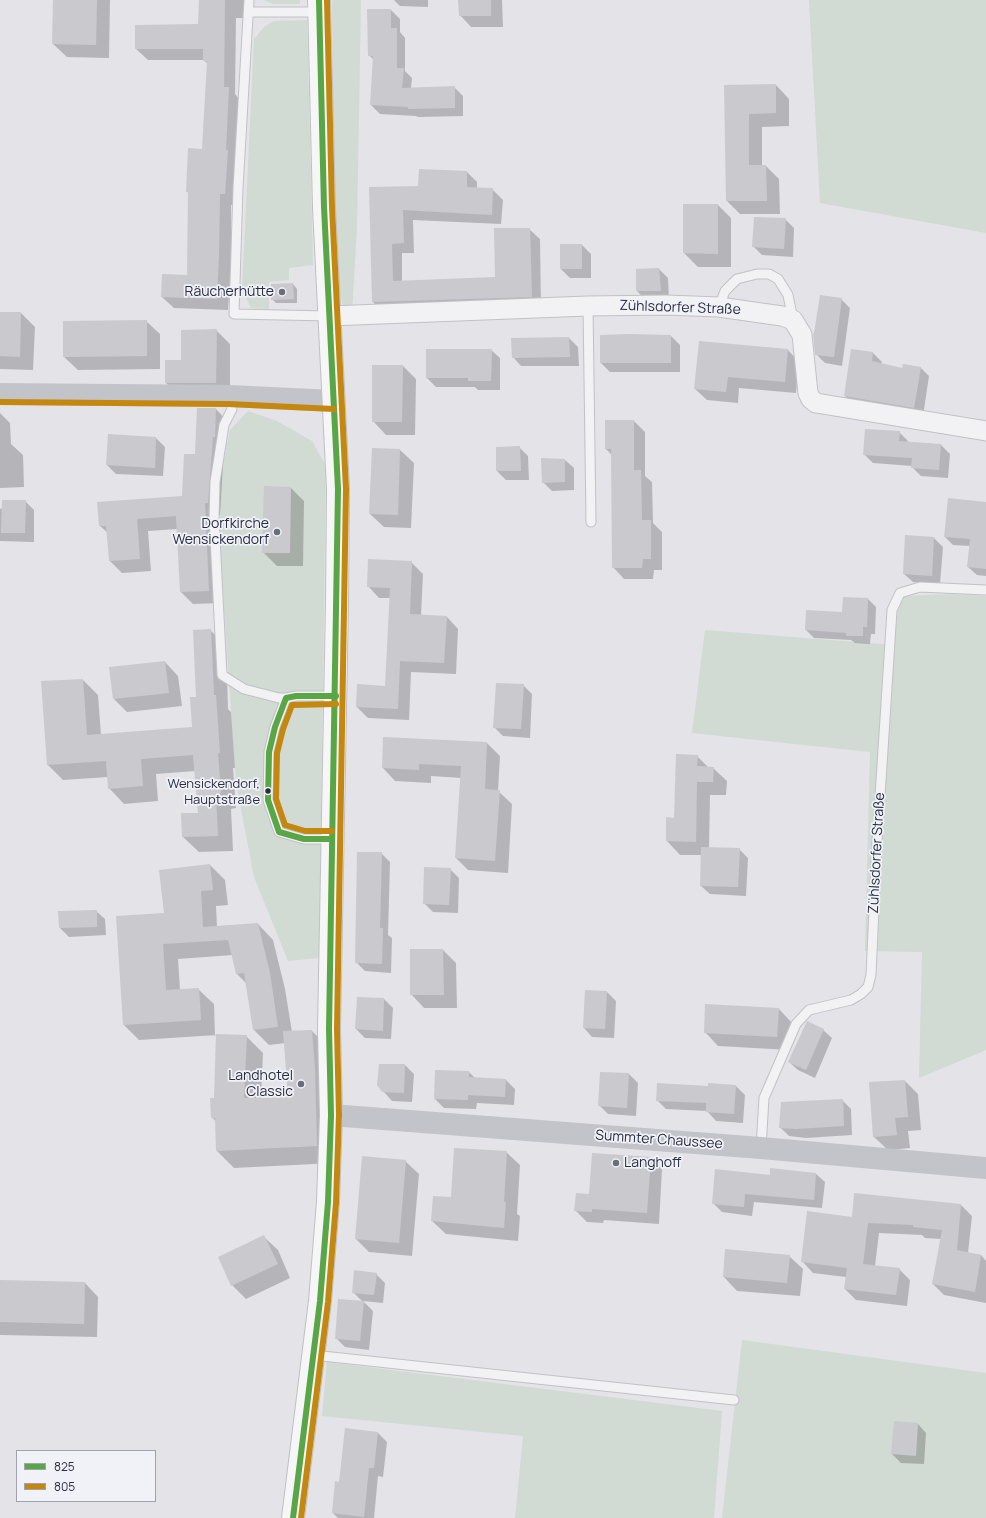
<!DOCTYPE html>
<meta charset="utf-8">
<style>
body{margin:0}
#map{position:relative;width:986px;height:1518px;overflow:hidden;background:#e3e3e8;font-family:Manrope,sans-serif}
canvas{display:block}
.legend{position:absolute;left:16px;top:1450px;width:140px;height:52px;box-sizing:border-box;background:#f0f2f7;border:1px solid #a0a3ae;margin:0;padding:5px 7px;list-style:none;font-size:12px;color:#292d41}
.legend li{display:flex;align-items:center;gap:8px;height:20px}
.legend b{width:20px;border:1px solid #a0a3ae}
</style>
<div id="map">
<canvas width="986" height="1518"></canvas>
<ul class="legend">
<li><b style="height:5px;background:#58a646"></b>825</li>
<li><b style="height:5px;background:#c48810"></b>805</li>
</ul>
</div>
<script>
const ctx = document.querySelector('canvas').getContext('2d');
ctx.lineJoin = 'round';
function fill(path, color) {
  ctx.fillStyle = color;
  ctx.fill(path, 'evenodd');
}
function poly(rows) {
  const path = new Path2D();
  for (const r of rows) {
    path.moveTo(r[0], r[1]);
    for (let i = 2; i < r.length; i += 2) path.lineTo(r[i], r[i + 1]);
  }
  return path;
}
function trace(path, color, width, dash) {
  ctx.strokeStyle = color;
  ctx.lineWidth = width;
  ctx.lineCap = dash ? 'butt' : 'round';
  ctx.setLineDash(dash || []);
  ctx.stroke(path);
}
function label(font, color, halo, rows, align = 'center') {
  ctx.font = font + ' Manrope,sans-serif';
  ctx.lineWidth = 3.5;
  ctx.setLineDash([]);
  ctx.textBaseline = 'middle';
  ctx.strokeStyle = halo;
  ctx.fillStyle = color;
  for (const [text, x, y, turn = 0] of rows) {
    ctx.save();
    ctx.translate(x, y);
    ctx.rotate((+turn || 0) * Math.PI / 180);
    ctx.textAlign = isNaN(turn) ? turn : align;
    if (halo) ctx.strokeText(text, 0, 0);
    ctx.fillText(text, 0, 0);
    ctx.restore();
  }
}
fill(poly([
 [264,0,300,0,300,4,273,4],
 [332,0,361,0,357,227,352,313,344,310,335,275],
 [809,0,986,0,986,233,820,203],
 [307,20,313,265,289,268,289,280,269,282,269,309,251,308,242,289,254,39,264,27,274,21],
 [248,411,277,421,312,441,326,466,319,958,288,961,254,877,236,783,221,563,219,483,230,430],
 [952,594,986,596,986,1050,919,1078,922,952,865,951,870,752,692,733,705,630,893,645,900,596],
 [742,1340,986,1373,986,1518,722,1518],
 [327,1362,722,1411,714,1518,515,1518,523,1436,322,1416]
]), '#d1dad3');
fill(poly([
 [54,0,110,0,109,58,67,57,53,44],
 [200,0,245,0,244,18,236,18,235,94,240,100,237,205,231,205,231,266,228,310,174,308,162,297,188,276,189,193,187,192,203,150,208,64,204,60,148,60,136,49,199,25],
 [394,0,428,0,428,7,400,6],
 [459,0,502,0,503,27,471,27,460,15],
 [391,10,400,19,400,32,405,38,405,71,412,78,411,88,454,87,463,96,463,116,418,117,416,116,380,114,371,105,374,60,369,55],
 [776,85,789,99,789,126,762,127,762,166,766,166,779,179,780,214,740,214,727,201,725,86],
 [467,172,477,182,477,189,492,189,503,200,501,224,413,220,414,253,402,253,402,282,496,278,529,229,540,239,541,307,383,312,373,302,370,188,419,187],
 [684,205,718,205,731,218,731,267,698,267,684,253],
 [785,219,794,228,793,257,762,255,753,246],
 [582,245,591,254,591,278,570,278,561,269],
 [659,269,668,278,669,300,646,300,637,291],
 [293,284,297,289,297,303,276,303,272,299],
 [841,299,850,308,842,366,825,363,816,354],
 [0,313,21,313,35,327,33,370,0,369],
 [146,321,160,334,160,369,78,370,64,357],
 [216,330,230,344,230,396,179,396,166,383,182,361],
 [671,336,680,345,680,372,610,372,601,363],
 [569,338,578,347,579,366,521,366,513,357],
 [491,350,500,358,500,390,478,390,475,387,436,387,427,378],
 [788,350,799,362,796,393,739,388,738,403,707,400,695,389],
 [852,350,873,353,882,362,881,364,903,369,920,367,929,376,923,416,854,405,845,396],
 [403,366,416,379,415,435,386,435,373,421],
 [216,409,228,422,226,449,224,449,220,515,216,515,221,603,193,604,181,592,178,529,148,531,151,571,122,573,110,561,108,533,100,526,183,497,196,455],
 [0,413,10,423,11,444,23,455,24,487,0,488],
 [634,421,645,432,645,476,652,482,653,523,662,532,662,570,654,570,653,579,624,579,613,567,612,455,606,449],
 [899,432,908,441,908,442,941,445,950,454,948,478,921,476,912,467,912,466,873,463,864,454],
 [156,438,165,447,163,476,116,474,107,465],
 [519,447,528,456,529,480,506,480,497,471],
 [373,449,400,450,414,463,411,528,384,527,370,514],
 [565,460,574,468,574,490,552,491,543,482],
 [291,488,304,501,303,566,277,566,263,552],
 [25,501,34,510,34,542,0,541,0,509],
 [986,503,986,576,977,575,968,567,970,546,953,545,945,537],
 [934,538,943,547,940,584,913,582,904,574],
 [411,562,423,574,421,616,447,617,458,629,456,674,411,672,409,720,368,718,357,707,386,687,391,598,379,598,368,586],
 [844,598,868,599,876,607,875,634,871,634,870,644,855,643,851,640,814,638,806,630,843,613],
 [210,630,226,645,228,709,231,712,235,768,233,768,236,808,231,809,233,851,199,852,183,837,182,814,199,814,195,771,156,774,158,801,124,804,109,788,108,777,63,780,48,765,42,682,83,680,98,695,101,735,193,728,197,698],
 [165,662,178,676,182,706,127,712,114,699],
 [523,685,532,694,530,738,503,736,494,727],
 [384,738,487,743,500,756,498,791,512,804,508,873,468,870,456,858,461,778,431,776,431,783,395,781,383,768],
 [697,756,709,768,713,768,727,781,726,795,710,795,709,848,739,849,748,858,746,896,710,894,701,886,702,855,680,855,667,841,667,818,675,819],
 [381,853,390,862,388,935,392,938,391,973,365,971,356,962],
 [210,865,225,880,228,905,216,906,217,927,258,924,273,940,285,989,292,1032,312,1031,329,1048,334,1163,234,1168,217,1151,216,1122,212,1117,215,1099,217,1035,139,1040,124,1025,165,914],
 [233,955,237,974,247,984,254,1030,269,1045,285,1043,289,1098,261,1099,263,1053,246,1036,215,1035,214,1004,198,989,180,990,178,959],
 [450,869,459,878,458,913,433,912,424,903],
 [96,911,105,919,106,935,69,937,60,928],
 [443,950,456,963,457,1008,424,1008,411,994],
 [607,992,616,1001,614,1038,592,1037,584,1028],
 [384,999,393,1008,391,1039,365,1038,356,1029],
 [779,1009,792,1023,790,1050,718,1046,705,1032],
 [823,1030,832,1038,815,1078,798,1070,789,1062],
 [405,1065,414,1074,412,1102,392,1101,383,1091],
 [469,1072,475,1078,506,1080,515,1089,514,1105,477,1103,476,1109,444,1108,435,1099],
 [629,1074,638,1083,636,1116,608,1114,599,1105],
 [905,1081,918,1094,921,1130,908,1131,910,1148,888,1150,874,1137],
 [736,1086,745,1095,743,1123,716,1121,707,1111,666,1109,657,1100,708,1087],
 [842,1100,851,1109,852,1135,806,1138,789,1136,780,1127],
 [506,1152,520,1165,517,1214,520,1216,518,1241,446,1234,432,1221,452,1198],
 [651,1158,662,1169,659,1224,604,1220,603,1223,587,1222,575,1210,590,1196],
 [405,1161,419,1174,412,1256,369,1252,356,1239],
 [816,1174,825,1182,822,1208,754,1202,752,1216,722,1212,713,1203,771,1176],
 [961,1205,972,1216,968,1253,981,1255,986,1261,986,1303,944,1295,933,1284,941,1239,925,1238,922,1235,879,1233,875,1266,899,1269,910,1280,907,1306,856,1300,845,1289,846,1277,813,1273,802,1261,853,1218],
 [264,1237,278,1250,290,1278,246,1299,232,1285],
 [726,1250,789,1256,803,1269,800,1296,737,1291,724,1277],
 [376,1274,385,1283,383,1303,363,1301,373,1311,369,1350,345,1347,336,1338,363,1302,353,1292],
 [0,1281,85,1283,98,1297,97,1337,0,1335],
 [918,1424,926,1433,924,1464,901,1463,892,1454],
 [378,1433,387,1442,383,1477,378,1476,374,1518,338,1518,333,1513,340,1483]
]), '#0003');
fill(poly([
 [53,0,97,0,96,45,52,44],
 [199,0,225,0,224,87,229,87,226,150,228,150,225,194,220,194,219,254,217,299,161,297,162,274,187,275,188,192,186,192,188,148,202,149,207,61,203,61,203,49,135,49,135,25,198,24],
 [458,0,491,0,491,16,459,16],
 [367,9,391,9,391,28,397,28,397,68,404,68,402,88,455,86,455,108,408,109,408,107,370,105,373,56,368,56],
 [776,84,776,113,749,114,749,165,766,165,767,201,726,201,724,85],
 [419,169,467,171,467,187,493,188,492,215,403,210,404,243,392,244,393,281,495,277,494,228,530,228,532,297,372,302,369,187,418,186],
 [683,204,718,204,718,254,683,253],
 [754,217,786,218,784,249,752,247],
 [560,244,582,244,582,269,560,269],
 [659,268,661,291,636,291,636,269],
 [293,283,294,299,271,300,271,284],
 [820,295,842,298,834,357,815,355,813,334,814,333],
 [0,312,21,312,20,357,0,356],
 [147,320,147,356,63,357,63,321],
 [217,329,216,383,165,383,165,360,181,360,181,330],
 [629,334,671,335,671,363,600,363,600,335],
 [569,337,570,357,512,358,511,338],
 [699,341,788,349,785,382,728,377,726,392,694,389],
 [426,349,492,349,491,381,468,381,468,378,426,378],
 [851,349,873,352,872,361,902,368,903,364,921,367,914,408,844,396],
 [372,365,403,365,402,422,372,422],
 [197,408,216,408,215,437,213,437,208,503,205,503,209,591,180,592,176,516,137,519,140,559,109,561,106,526,99,526,97,502,182,496,184,454,195,454],
 [605,420,634,420,634,470,641,470,642,520,651,520,651,559,643,559,642,568,612,568,611,449,605,449],
 [865,429,900,431,899,441,941,444,939,470,911,468,912,458,863,455],
 [108,434,156,437,155,468,106,465],
 [520,446,521,471,496,471,496,447],
 [372,448,400,449,398,515,369,514],
 [541,458,565,459,565,482,542,483],
 [264,486,291,487,290,553,262,553],
 [948,498,986,502,986,569,967,567,970,539,944,537],
 [2,500,26,500,25,533,1,533],
 [905,535,934,537,932,576,903,574],
 [368,559,412,561,410,614,447,616,444,663,400,661,398,709,356,707,357,684,385,686,390,588,367,587],
 [843,597,868,598,867,627,863,627,863,636,846,636,846,633,805,630,806,610,842,612],
 [211,629,214,695,216,695,220,753,218,753,221,793,216,794,218,836,182,837,181,813,198,813,193,755,141,759,143,786,108,789,106,761,47,765,41,681,83,679,87,735,192,727,190,697,196,697,193,630],
 [165,661,169,693,113,699,109,667],
 [496,683,524,684,521,729,493,728],
 [383,737,487,742,485,789,500,790,495,861,455,858,461,766,419,764,419,770,382,768],
 [676,754,698,755,697,766,714,767,713,782,697,782,696,842,666,841,666,817,674,818],
 [701,847,740,848,738,887,700,886],
 [357,852,382,852,380,928,383,928,382,964,355,963],
 [210,864,213,890,201,891,203,927,258,923,270,973,278,1027,253,1030,244,973,236,974,228,940,163,944,166,990,199,988,201,1020,123,1025,116,916,164,913,159,870],
 [424,867,451,868,449,905,423,904],
 [97,910,97,927,59,928,58,911],
 [410,949,443,949,444,995,410,995],
 [585,990,607,991,605,1029,583,1028],
 [357,997,384,998,383,1031,355,1029],
 [705,1004,779,1008,777,1037,704,1033],
 [807,1021,824,1029,806,1070,788,1062],
 [312,1030,315,1070,317,1146,216,1151,215,1118,211,1118,210,1098,214,1098,216,1034,247,1035,244,1098,288,1097,283,1031],
 [379,1064,405,1064,404,1093,382,1092,377,1085],
 [435,1070,469,1071,469,1077,506,1079,505,1097,468,1095,468,1100,434,1099],
 [600,1072,629,1073,627,1108,598,1106],
 [905,1080,908,1117,895,1118,897,1135,873,1137,869,1082],
 [657,1083,708,1086,708,1083,736,1085,734,1114,706,1112,706,1103,656,1101],
 [843,1099,844,1126,796,1129,779,1128,781,1102],
 [454,1148,507,1151,504,1202,506,1202,504,1228,431,1221,433,1196,451,1197],
 [592,1153,651,1157,647,1213,592,1209,592,1212,574,1211,576,1193,589,1194],
 [362,1156,406,1160,399,1243,355,1239],
 [770,1168,816,1173,814,1200,745,1194,744,1207,712,1204,715,1169,770,1175],
 [854,1193,961,1204,957,1250,981,1255,975,1292,932,1284,942,1230,913,1227,913,1225,868,1223,863,1264,900,1268,896,1295,844,1289,847,1268,801,1262,807,1211,852,1217],
 [264,1235,278,1264,231,1286,218,1257],
 [725,1249,790,1255,787,1283,723,1277],
 [354,1270,377,1273,374,1295,352,1293],
 [0,1280,85,1282,84,1324,0,1322],
 [338,1299,364,1301,360,1341,335,1339],
 [894,1421,918,1423,916,1456,891,1454],
 [345,1428,378,1432,374,1468,369,1468,364,1517,332,1513,335,1481,339,1482]
]), '#c9c9ce');
const lane = poly([
 [249,0,238,188,234,314,329,316],
 [249,12,319,12],
 [588,306,591,522],
 [719,307,725,291,737,279,757,274,769,274,778,279,788,295,793,320],
 [232,396,232,409,224,425,215,482,214,518,222,675,244,689,279,698,286,698],
 [332,839,304,839,279,832,268,800,269,752,275,727,286,698,296,696,336,696],
 [761,1148,764,1098,796,1024,809,1010,851,1000,861,994,868,987,871,975,877,843,892,610,900,593,920,587,986,590],
 [313,1355,734,1400]
]);
const street = poly([
 [329,316,588,306,666,305,719,307,782,316,793,320,802,335,808,393,811,399,816,403,986,431]
]);
const primary = poly([
 [293,1518,320,1301,328,1202,331,1115,329,1029,337,604,338,489,324,207,319,0]
]);
trace(lane, '#c1c1c6', 11);
trace(street, '#c1c1c6', 21);
trace(primary, '#bfc0c5', 24);
trace(lane, '#f2f2f5', 9);
trace(street, '#f2f2f5', 19);
trace(poly([
 [0,394,229,396,334,401],
 [331,1115,761,1148,986,1168]
]), '#c3c4ca', 22);
trace(primary, '#f6f6f7', 22);
trace(poly([
 [332,839,304,839,279,832,268,800,269,752,275,727,286,698,296,696,336,696],
 [293,1518,320,1301,328,1202,331,1115,329,1029,338,489,324,207,319,0]
]), '#58a646', 6);
trace(poly([
 [0,402,229,404,334,409],
 [332,831,305,831,285,825,276,799,277,753,283,729,292,705,336,704],
 [301,1518,328,1302,336,1203,339,1115,337,1029,346,489,332,207,327,0]
]), '#c48810', 6);
for (const [x, y, r, color] of [
 [282,292,4,"#6a6d7b"],
 [277,532,4,"#6a6d7b"],
 [268,791,3.5,"#292d41"],
 [301,1084,4,"#6a6d7b"],
 [616,1163,4,"#6a6d7b"]
]) {
  const dot = new Path2D();
  dot.arc(x, y, r, 0, 2 * Math.PI);
  ctx.fillStyle = color;
  ctx.fill(dot);
  trace(dot, '#f0f2f7', 1.5);
}
label('13px', '#292d41', '#f0f2f7', [
 ["Wensickendorf,",260,784],
 ["Hauptstraße",260,800]
], 'right');
label('14px', '#292d41', '#f0f2f7', [
 ["Räucherhütte",274,292],
 ["Dorfkirche",269,524],
 ["Wensickendorf",269,540],
 ["Landhotel",293,1076],
 ["Classic",293,1092],
 ["Langhoff",624,1163,"left"]
], 'right');
label('14px', '#292d41', '#f0f2f7', [
 ["Zühlsdorfer Straße",680,308,2],
 ["Zühlsdorfer Straße",877,853,-87],
 ["Summter Chaussee",659,1140,4]
]);
</script>
